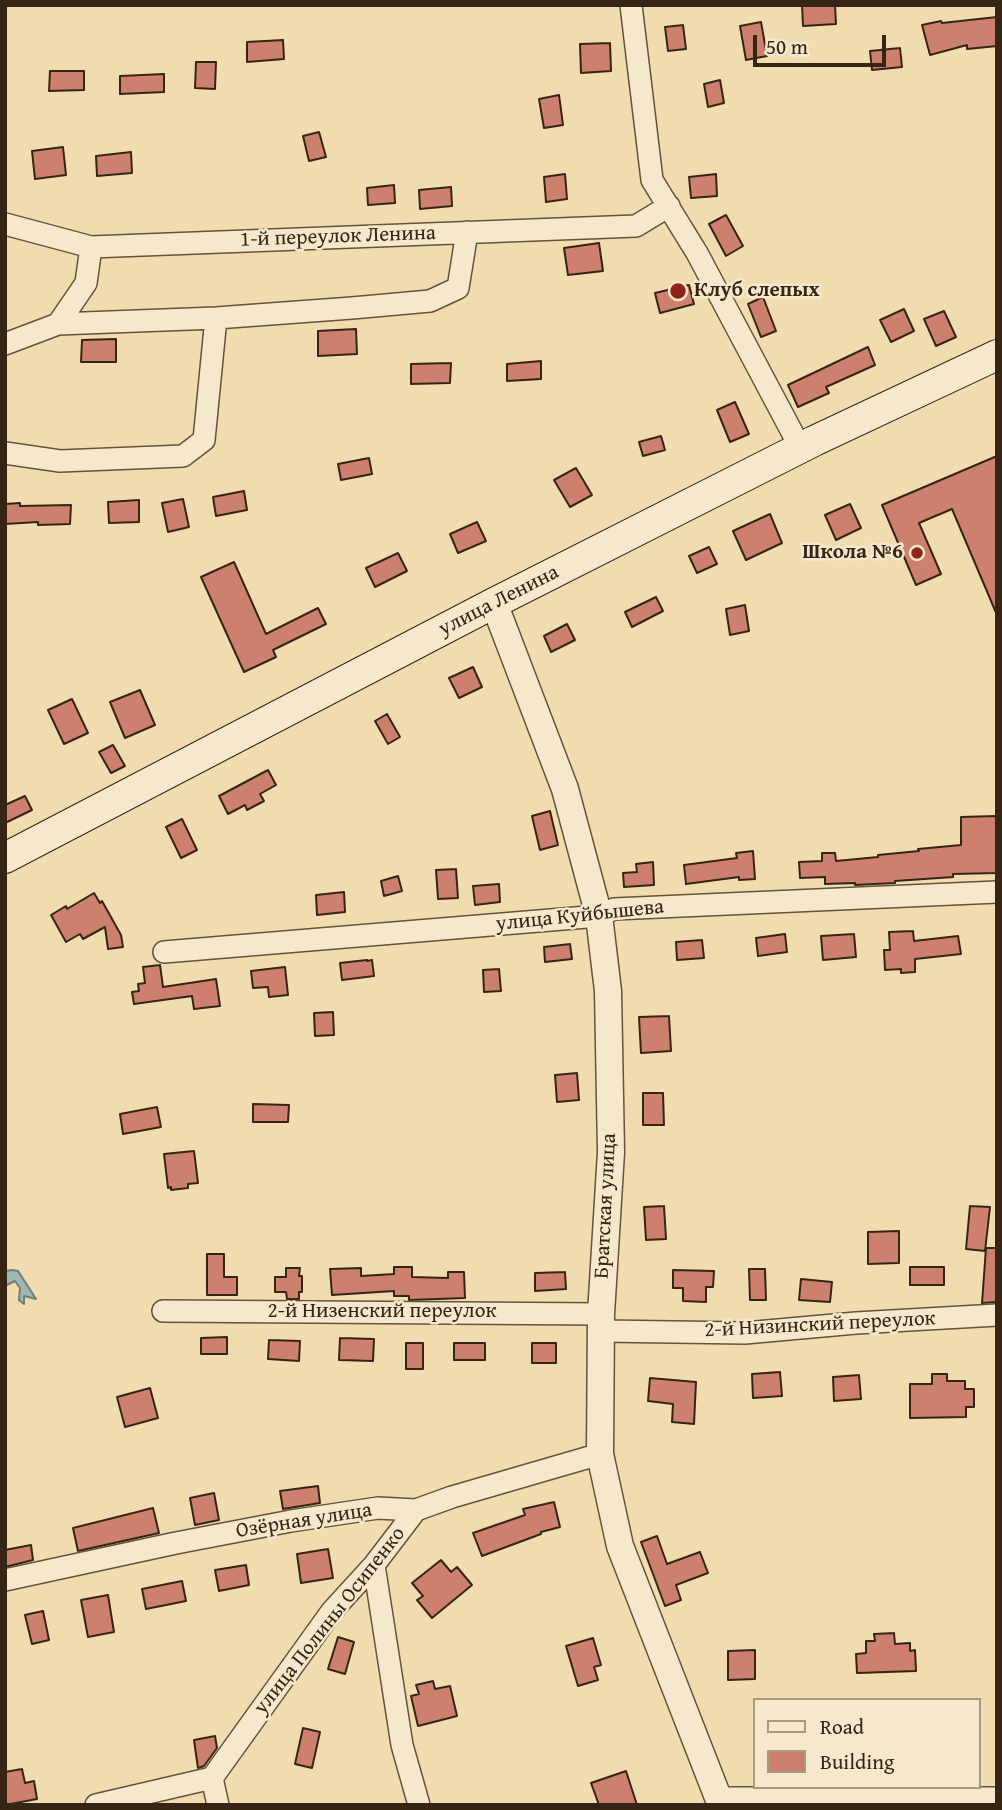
<!DOCTYPE html>
<meta charset="utf-8">
<style>
body{margin:0}
#map{position:relative;width:1002px;height:1810px;overflow:hidden;background:#f1dcb0;font-family:"Gentium Book Plus",serif}
canvas{display:block}
.frame{position:absolute;inset:0;border:7px solid #362514;pointer-events:none}
.legend{position:absolute;left:753px;top:1698px;width:228px;height:91px;box-sizing:border-box;background:#f6e8cc;border:2px solid #a99a82;margin:0;padding:9px 12px;list-style:none;font-size:21px;color:#362514}
.legend li{display:flex;align-items:center;gap:14px;height:35px}
.legend b{width:35px;border:2px solid #a99a82}
.scale{position:absolute;left:753px;top:35px;width:133px;height:32px;box-sizing:border-box;border:4px solid #362514;border-top:0;padding-left:9px;font-size:21px;line-height:24px;white-space:nowrap;color:#362514;-webkit-text-stroke:5px #f6e8cc;paint-order:stroke}
</style>
<div id="map">
<canvas width="1002" height="1810"></canvas>
<div class="frame"></div>
<ul class="legend">
<li><b style="height:9px;background:#f6e8cc"></b>Road</li>
<li><b style="height:19px;background:#ce806f"></b>Building</li>
</ul>
<div class="scale">50 m</div>
</div>
<script>
const ctx = document.querySelector('canvas').getContext('2d');
ctx.lineJoin = 'round';
function fill(path, color) {
  ctx.fillStyle = color;
  ctx.fill(path, 'evenodd');
}
function poly(rows) {
  const path = new Path2D();
  for (const r of rows) {
    path.moveTo(r[0], r[1]);
    for (let i = 2; i < r.length; i += 2) path.lineTo(r[i], r[i + 1]);
  }
  return path;
}
function trace(path, color, width, dash) {
  ctx.strokeStyle = color;
  ctx.lineWidth = width;
  ctx.lineCap = dash ? 'butt' : 'round';
  ctx.setLineDash(dash || []);
  ctx.stroke(path);
}
function label(font, color, halo, rows, align = 'center') {
  ctx.font = font + ' "Gentium Book Plus",serif';
  ctx.lineWidth = 5;
  ctx.setLineDash([]);
  ctx.textBaseline = 'middle';
  ctx.strokeStyle = halo;
  ctx.fillStyle = color;
  for (const [text, x, y, turn = 0] of rows) {
    ctx.save();
    ctx.translate(x, y);
    ctx.rotate((+turn || 0) * Math.PI / 180);
    ctx.textAlign = isNaN(turn) ? turn : align;
    if (halo) ctx.strokeText(text, 0, 0);
    ctx.fillText(text, 0, 0);
    ctx.restore();
  }
}
const water = poly([
 [12,1270,18,1271,36,1299,24,1296,24,1304,19,1300,20,1288,15,1281,5,1286,5,1271,12,1270]
]);
fill(water, '#9eb9b5');
trace(water, '#747e75', 2);
const building = poly([
 [802,5,835,5,836,24,803,26,802,5],
 [997,17,997,46,967,49,967,45,930,55,922,25,941,21,942,23,997,17],
 [761,22,767,56,746,60,740,26,761,22],
 [683,25,686,49,668,51,665,27,683,25],
 [283,40,284,59,247,62,247,42,283,40],
 [610,43,611,71,581,73,580,44,610,43],
 [900,48,902,67,872,70,870,51,900,48],
 [196,62,216,62,215,89,195,88,196,62],
 [50,71,84,71,84,90,49,91,50,71],
 [164,74,164,92,120,94,120,76,164,74],
 [720,80,724,103,708,107,704,84,720,80],
 [559,95,563,125,544,128,539,99,559,95],
 [319,132,326,157,309,161,303,136,319,132],
 [63,147,66,175,35,179,32,151,63,147],
 [131,152,132,173,97,176,96,156,131,152],
 [565,174,567,199,546,202,544,177,565,174],
 [716,174,717,196,691,198,689,177,716,174],
 [394,185,395,203,368,205,367,188,394,185],
 [451,187,452,206,420,209,419,190,451,187],
 [726,215,743,246,726,256,709,224,726,215],
 [599,243,603,271,568,275,564,248,599,243],
 [689,285,694,304,660,313,655,293,689,285],
 [763,297,776,331,761,337,748,304,763,297],
 [904,309,914,331,891,342,880,320,904,309],
 [944,311,956,337,936,346,924,319,944,311],
 [356,329,357,354,318,356,318,331,356,329],
 [116,339,116,362,81,362,82,340,116,339],
 [868,347,875,365,826,387,829,393,798,407,788,385,868,347],
 [541,361,541,379,507,381,507,364,541,361],
 [451,363,450,383,411,384,411,364,451,363],
 [735,402,749,434,730,442,717,410,735,402],
 [661,436,665,450,643,456,639,442,661,436],
 [997,456,997,615,952,509,919,523,941,574,916,585,882,505,997,456],
 [369,458,372,474,341,480,338,464,369,458],
 [576,468,592,495,570,507,554,480,576,468],
 [244,491,247,510,216,516,213,497,244,491],
 [183,499,189,527,168,532,162,503,183,499],
 [139,500,139,522,109,523,108,502,139,500],
 [20,503,20,506,71,505,70,524,38,525,38,522,5,524,5,504,20,503],
 [850,504,861,528,836,540,825,515,850,504],
 [770,514,782,543,746,560,733,531,770,514],
 [477,522,486,541,458,553,450,534,477,522],
 [709,547,717,564,697,573,689,556,709,547],
 [398,553,407,571,375,587,366,568,398,553],
 [234,562,266,634,318,608,326,624,273,650,276,657,244,672,201,577,234,562],
 [656,597,663,611,632,627,625,612,656,597],
 [745,605,749,631,730,635,726,609,745,605],
 [567,624,575,640,551,652,544,636,567,624],
 [473,667,482,687,459,698,449,678,473,667],
 [140,690,155,725,125,738,110,702,140,690],
 [72,699,88,733,64,744,48,710,72,699],
 [387,714,400,737,388,744,375,721,387,714],
 [113,745,125,766,111,773,99,752,113,745],
 [268,770,276,785,260,794,264,801,247,810,245,805,228,814,219,796,268,770],
 [25,796,32,810,5,823,5,805,25,796],
 [550,811,558,845,540,850,532,816,550,811],
 [996,816,997,873,953,874,953,877,895,881,895,883,855,885,855,883,825,884,825,877,800,878,799,862,822,861,822,853,835,853,836,861,878,857,878,855,919,851,918,849,961,845,961,817,996,816],
 [182,819,197,850,181,858,166,827,182,819],
 [753,851,755,879,739,880,739,877,686,884,684,865,737,858,736,853,753,851],
 [653,862,654,885,624,887,623,873,637,872,636,864,653,862],
 [456,869,458,898,438,899,436,870,456,869],
 [398,876,402,891,384,896,381,881,398,876],
 [499,884,500,902,475,905,473,886,499,884],
 [344,892,345,912,317,915,316,895,344,892],
 [94,893,100,903,102,901,121,935,123,947,108,949,105,927,83,939,80,934,66,942,51,915,66,906,67,909,94,893],
 [913,931,914,941,958,936,961,954,915,959,915,972,901,973,901,969,885,970,884,950,890,950,889,932,913,931],
 [785,934,787,952,758,956,756,938,785,934],
 [854,934,856,957,823,960,821,936,854,934],
 [702,940,704,958,677,960,676,942,702,940],
 [570,944,572,959,545,962,544,947,570,944],
 [367,960,367,961,372,960,374,976,342,980,340,963,367,960],
 [160,965,163,987,216,979,220,1006,194,1009,192,996,134,1004,132,992,139,991,138,984,145,983,143,967,160,965],
 [285,967,288,995,269,997,268,987,253,988,251,971,285,967],
 [499,969,501,991,484,992,483,970,499,969],
 [333,1012,334,1035,315,1036,314,1013,333,1012],
 [669,1016,671,1051,641,1053,639,1017,669,1016],
 [577,1073,579,1100,557,1102,555,1075,577,1073],
 [643,1093,663,1093,664,1125,643,1125,643,1093],
 [253,1104,289,1105,288,1122,253,1122,253,1104],
 [157,1107,161,1127,123,1134,120,1114,157,1107],
 [194,1151,198,1183,188,1184,188,1188,171,1190,171,1187,168,1188,164,1154,194,1151],
 [664,1206,666,1239,646,1240,644,1207,664,1206],
 [970,1206,990,1207,985,1251,966,1249,970,1206],
 [899,1231,899,1263,868,1264,868,1232,899,1231],
 [986,1248,997,1248,997,1302,982,1303,986,1248],
 [207,1254,224,1254,224,1277,237,1277,237,1295,207,1295,207,1254],
 [394,1267,412,1267,412,1277,448,1278,448,1272,464,1272,465,1298,409,1300,409,1296,394,1296,394,1291,332,1295,330,1269,361,1268,361,1276,394,1274,394,1267],
 [910,1267,944,1267,944,1285,910,1285,910,1267],
 [286,1268,300,1268,299,1276,302,1276,302,1292,299,1292,299,1299,287,1299,286,1292,275,1292,275,1277,286,1277,286,1268],
 [749,1269,765,1269,766,1300,750,1300,749,1269],
 [673,1270,714,1271,713,1287,706,1287,706,1302,683,1301,683,1288,673,1288,673,1270],
 [565,1272,566,1289,535,1291,535,1273,565,1272],
 [801,1279,832,1282,830,1302,799,1300,801,1279],
 [227,1337,227,1354,201,1354,201,1338,227,1337],
 [340,1338,374,1339,373,1361,339,1360,340,1338],
 [269,1340,300,1341,299,1361,268,1359,269,1340],
 [406,1343,423,1343,423,1369,406,1369,406,1343],
 [454,1343,485,1343,485,1360,454,1360,454,1343],
 [532,1343,556,1343,556,1363,532,1363,532,1343],
 [780,1372,782,1396,753,1398,752,1374,780,1372],
 [932,1374,947,1374,947,1381,965,1381,965,1389,974,1389,974,1407,966,1407,966,1417,910,1418,910,1384,932,1384,932,1374],
 [859,1375,861,1399,834,1401,833,1377,859,1375],
 [650,1378,696,1382,694,1424,672,1422,673,1404,648,1401,650,1378],
 [150,1388,158,1418,125,1427,117,1397,150,1388],
 [318,1486,320,1503,283,1509,280,1491,318,1486],
 [214,1493,219,1520,195,1525,190,1498,214,1493],
 [554,1502,560,1527,541,1532,541,1534,482,1556,473,1533,525,1515,523,1509,554,1502],
 [153,1508,159,1533,78,1551,73,1528,153,1508],
 [657,1536,667,1564,700,1552,708,1573,676,1585,681,1600,665,1606,641,1542,657,1536],
 [31,1545,33,1560,5,1567,5,1550,31,1545],
 [328,1549,333,1578,301,1583,297,1554,328,1549],
 [441,1560,451,1572,457,1567,472,1585,432,1618,417,1600,423,1596,412,1583,441,1560],
 [246,1565,249,1585,219,1591,215,1570,246,1565],
 [182,1581,186,1601,146,1609,142,1589,182,1581],
 [108,1595,114,1632,88,1637,81,1600,108,1595],
 [43,1611,49,1640,32,1644,25,1615,43,1611],
 [894,1633,895,1644,910,1643,910,1651,915,1650,916,1671,857,1673,856,1654,866,1653,866,1641,875,1641,874,1634,894,1633],
 [338,1637,354,1642,345,1674,328,1669,338,1637],
 [593,1638,601,1665,594,1667,598,1680,578,1686,566,1646,593,1638],
 [755,1650,755,1679,728,1680,728,1651,755,1650],
 [433,1681,435,1689,450,1686,457,1716,418,1726,411,1696,419,1694,416,1685,433,1681],
 [303,1728,320,1732,312,1768,295,1764,303,1728],
 [215,1736,217,1748,204,1766,198,1768,194,1740,215,1736],
 [22,1769,25,1783,34,1781,37,1799,5,1805,5,1772,22,1769],
 [626,1771,637,1805,599,1805,591,1783,626,1771]
]);
fill(building, '#ce806f');
trace(building, '#362514', 2);
const minor = poly([
 [631,5,652,180,697,253,801,449],
 [5,224,91,247,636,226,669,206],
 [58,324,216,318,352,308,430,301,458,288,467,232],
 [5,344,58,324,86,283,91,247],
 [5,453,60,461,183,456,204,440,216,318],
 [164,952,599,916,614,909,997,892],
 [163,1311,601,1314],
 [601,1331,745,1333,856,1323,997,1315],
 [374,1565,402,1745,419,1805],
 [5,1580,176,1543,291,1521,378,1508,416,1510,452,1497,600,1454],
 [718,1798,997,1798],
 [96,1805,212,1778],
 [218,1805,212,1778,332,1611,374,1565,416,1510]
]);
const tertiary = poly([
 [494,603,565,789,599,916,608,991,611,1152,601,1314,600,1454,620,1546,721,1805]
]);
const secondary = poly([
 [5,858,494,603,814,441,997,355]
]);
trace(minor, '#65533b', 24);
trace(tertiary, '#65533b', 29);
trace(secondary, '#362514', 32);
trace(minor, '#f6e8cc', 21);
trace(tertiary, '#f6e8cc', 26);
trace(secondary, '#f6e8cc', 30);
for (const [x, y, r, color] of [
 [678,291,9,"#8f2418"],
 [917,553,7,"#8f2418"]
]) {
  const dot = new Path2D();
  dot.arc(x, y, r, 0, 2 * Math.PI);
  ctx.fillStyle = color;
  ctx.fill(dot);
  trace(dot, '#f6e8cc', 2.5);
}
label('21px', '#362514', '#f6e8cc', [
 ["1-й переулок Ленина",338,237,-2],
 ["улица Ленина",499,601,-27],
 ["улица Куйбышева",580,916,-6],
 ["Братская улица",606,1206,-87],
 ["2-й Низенский переулок",382,1312],
 ["2-й Низинский переулок",820,1325,-3],
 ["Озёрная улица",304,1521,-9],
 ["улица Полины Осипенко",330,1621,-52]
]);
label('bold 21px', '#362514', '#f6e8cc', [
 ["Клуб слепых",694,291],
 ["Школа №6",903,553,"right"]
], 'left');
</script>
